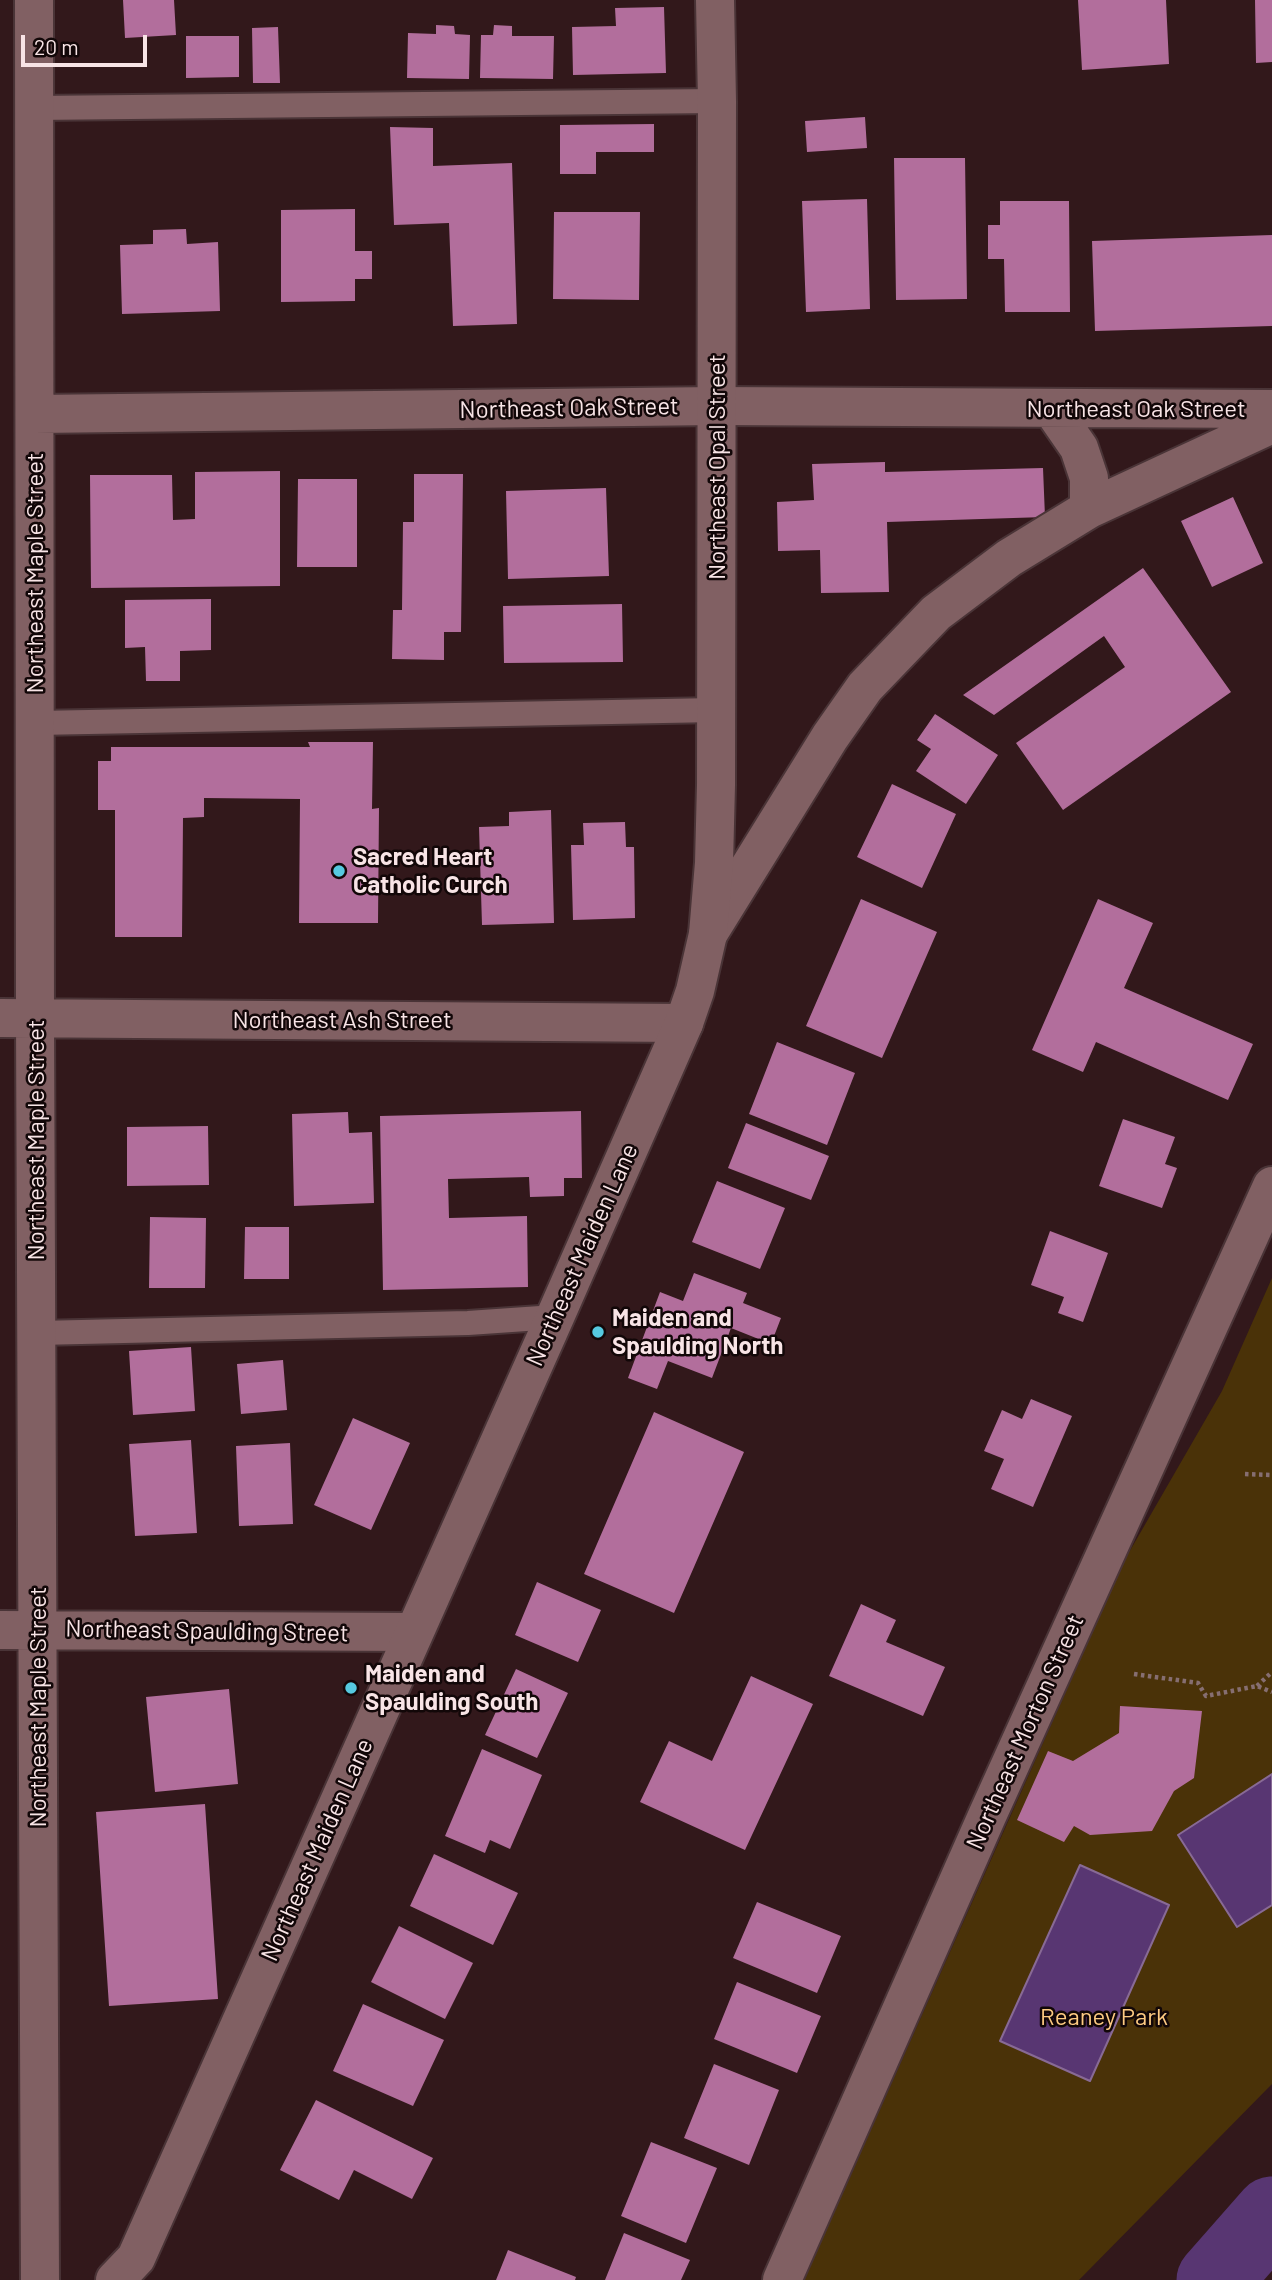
<!DOCTYPE html>
<style>
body{margin:0}
#map{position:relative;width:1272px;height:2280px;overflow:hidden;background:#32181b;font-family:Barlow,sans-serif}
canvas{display:block}
.scale{position:absolute;left:21px;top:35px;width:126px;height:32px;box-sizing:border-box;border:4px solid #f8e4e6;border-top:0;padding-left:9px;font-size:21px;line-height:24px;white-space:nowrap;color:#f8e4e6;-webkit-text-stroke:5px #120708;paint-order:stroke}
</style>
<div id="map">
<canvas width="1272" height="2280"></canvas>
<div class="scale">20 m</div>
</div>
<script>
const ctx = document.querySelector('canvas').getContext('2d');
ctx.lineJoin = 'round';
function fill(path, color) {
  ctx.fillStyle = color;
  ctx.fill(path, 'evenodd');
}
function poly(rows) {
  const path = new Path2D();
  for (const r of rows) {
    path.moveTo(r[0], r[1]);
    for (let i = 2; i < r.length; i += 2) path.lineTo(r[i], r[i + 1]);
  }
  return path;
}
function trace(path, color, width, dash) {
  ctx.strokeStyle = color;
  ctx.lineWidth = width;
  ctx.lineCap = dash ? 'butt' : 'round';
  ctx.setLineDash(dash || []);
  ctx.stroke(path);
}
function label(font, color, halo, rows, align = 'center') {
  ctx.font = font + ' Barlow,sans-serif';
  ctx.lineWidth = 5;
  ctx.setLineDash([]);
  ctx.textBaseline = 'middle';
  ctx.strokeStyle = halo;
  ctx.fillStyle = color;
  for (const [text, x, y, turn = 0] of rows) {
    ctx.save();
    ctx.translate(x, y);
    ctx.rotate((+turn || 0) * Math.PI / 180);
    ctx.textAlign = isNaN(turn) ? turn : align;
    if (halo) ctx.strokeText(text, 0, 0);
    ctx.fillText(text, 0, 0);
    ctx.restore();
  }
}
fill(poly([
 [1272,1278,1272,2084,1079,2280,804,2280,1124,1561,1222,1391]
]), '#4a3208');
const water = poly([
 [1272,1774,1272,1905,1237,1927,1178,1835,1272,1774],
 [1080,1865,1169,1905,1090,2081,1000,2041,1080,1865]
]);
fill(water, '#583672');
trace(water, '#886a95', 2);
trace(poly([
 [1214,2280,1272,2214]
]), '#583672', 75);
fill(poly([
 [123,0,174,0,176,35,125,38],
 [1078,0,1166,0,1169,64,1082,70],
 [1255,0,1272,0,1272,62,1256,63],
 [664,7,666,73,573,75,572,27,616,26,615,8],
 [436,25,454,26,455,34,470,35,469,79,407,78,408,33,436,34],
 [494,25,512,26,512,36,554,36,553,79,480,78,481,35,493,35],
 [278,27,280,83,253,83,252,28],
 [186,36,239,36,239,77,186,78],
 [865,117,867,148,807,152,805,121],
 [654,124,654,152,596,152,596,174,560,174,560,125],
 [390,127,433,128,433,166,512,163,517,324,453,326,449,223,394,225],
 [894,158,965,158,967,299,896,300],
 [867,199,870,309,806,312,802,201],
 [1000,201,1069,201,1070,312,1005,312,1004,259,988,259,988,225,1000,225],
 [355,209,355,251,372,251,372,279,355,279,355,301,281,302,281,210],
 [554,212,640,212,639,300,553,299],
 [186,229,187,244,218,242,220,311,122,314,120,245,153,244,153,230],
 [1272,235,1272,326,1095,331,1092,241],
 [885,462,885,472,1043,468,1045,517,887,522,889,592,821,593,820,550,778,551,777,502,814,500,812,464],
 [280,471,280,586,91,588,90,475,172,475,173,520,195,519,195,472],
 [414,474,463,474,461,632,444,632,444,660,392,659,393,610,402,610,403,522,414,522],
 [298,479,357,479,357,567,297,567],
 [606,488,609,576,508,579,506,491],
 [1233,497,1263,563,1212,587,1181,521],
 [1143,568,1231,692,1063,810,1016,743,1125,667,1104,636,994,715,963,695],
 [211,599,211,650,180,651,180,681,146,681,145,647,125,648,125,600],
 [622,604,623,662,504,663,503,606],
 [935,714,998,755,966,804,916,771,931,749,917,740],
 [308,742,373,742,372,809,379,808,378,923,299,923,300,799,204,798,204,817,183,818,182,937,115,937,115,810,98,810,98,761,111,761,111,747,310,747],
 [892,784,956,814,922,888,857,857],
 [551,810,554,923,482,925,479,827,509,826,509,812],
 [625,822,626,847,634,847,635,918,573,920,571,845,584,845,583,823],
 [861,899,937,932,882,1058,806,1026],
 [1098,899,1153,923,1124,988,1253,1044,1228,1100,1096,1042,1083,1072,1032,1050],
 [777,1042,855,1073,827,1145,749,1114],
 [581,1111,582,1178,564,1178,564,1196,530,1197,529,1177,448,1179,449,1218,527,1216,528,1287,383,1290,380,1116],
 [348,1112,349,1133,372,1132,374,1203,294,1206,292,1114],
 [1123,1119,1175,1137,1165,1164,1177,1168,1162,1208,1099,1186],
 [746,1123,829,1156,811,1200,728,1168],
 [208,1126,209,1185,127,1186,127,1127],
 [717,1181,785,1208,760,1269,692,1242],
 [150,1217,206,1218,205,1288,149,1288],
 [245,1227,289,1227,289,1279,244,1279],
 [1050,1231,1108,1253,1083,1322,1058,1313,1064,1297,1031,1285],
 [694,1273,747,1293,743,1303,781,1318,771,1344,731,1328,712,1378,668,1361,657,1389,628,1378,660,1292,683,1301],
 [191,1347,195,1411,133,1415,129,1351],
 [283,1360,287,1410,241,1414,237,1364],
 [1031,1399,1072,1416,1033,1507,991,1489,1004,1459,984,1451,1002,1410,1022,1419],
 [654,1412,744,1452,674,1613,584,1574],
 [353,1418,410,1443,371,1530,314,1505],
 [191,1440,197,1533,135,1536,129,1444],
 [290,1443,293,1524,239,1526,236,1446],
 [537,1582,601,1610,578,1662,515,1635],
 [861,1604,896,1620,886,1642,945,1667,923,1716,829,1676],
 [516,1669,568,1693,537,1758,485,1735],
 [751,1676,813,1704,745,1850,640,1802,669,1741,712,1761],
 [229,1689,238,1784,155,1792,146,1697],
 [1120,1706,1202,1711,1194,1778,1174,1791,1152,1831,1090,1835,1074,1826,1064,1842,1017,1820,1048,1751,1073,1761,1119,1733],
 [482,1749,542,1775,510,1849,490,1840,485,1853,445,1836],
 [205,1804,218,1999,109,2006,96,1812],
 [434,1854,518,1893,493,1945,410,1906],
 [757,1902,841,1936,817,1993,733,1958],
 [399,1926,473,1963,445,2019,371,1982],
 [737,1982,821,2016,797,2073,714,2039],
 [363,2004,444,2040,413,2106,333,2071],
 [714,2064,779,2090,749,2165,684,2138],
 [316,2100,433,2158,412,2199,354,2170,339,2200,280,2170],
 [651,2142,717,2168,686,2243,621,2216],
 [624,2233,690,2260,681,2280,605,2280],
 [508,2250,576,2277,575,2280,496,2280]
]), '#b26e9c');
const service = poly([
 [34,108,717,101],
 [36,723,716,710],
 [38,1333,468,1323,555,1317]
]);
const minor = poly([
 [34,0,35,1018,40,2280],
 [1052,409,1079,448,1089,478,1089,509],
 [35,414,717,406,1272,409],
 [708,934,830,737,865,687,936,613,1009,558,1089,509,1272,424],
 [0,1018,684,1023],
 [0,1630,414,1632],
 [782,2280,987,1816,1272,1186]
]);
const tertiary = poly([
 [115,2280,136,2258,555,1317,684,1023,695,991,708,934,714,863,716,785,717,101,715,0]
]);
trace(service, '#4a3437', 28);
trace(minor, '#4a3437', 42);
trace(tertiary, '#4a3437', 42);
trace(poly([
 [1245,1474,1272,1475],
 [1134,1674,1198,1683,1206,1696,1257,1686,1272,1692],
 [1257,1686,1272,1672]
]), '#866e71', 4.5, [3.5, 3.5]);
trace(service, '#816063', 24);
trace(minor, '#816063', 38);
trace(tertiary, '#816063', 38);
for (const [x, y, r, color] of [
 [339,871,7,"#56c9e0"],
 [598,1332,7,"#56c9e0"],
 [351,1688,7,"#56c9e0"]
]) {
  const dot = new Path2D();
  dot.arc(x, y, r, 0, 2 * Math.PI);
  ctx.fillStyle = color;
  ctx.fill(dot);
  trace(dot, '#120708', 2.5);
}
label('24px', '#f8e4e6', '#120708', [
 ["Northeast Oak Street",569,408,-1],
 ["Northeast Oak Street",1136,409],
 ["Northeast Opal Street",717,467,-90],
 ["Northeast Maple Street",35,573,-90],
 ["Northeast Ash Street",342,1020],
 ["Northeast Maple Street",36,1140,-90],
 ["Northeast Maiden Lane",582,1255,-66],
 ["Northeast Spaulding Street",207,1631,1],
 ["Northeast Maple Street",38,1707,-90],
 ["Northeast Morton Street",1025,1732,-66],
 ["Northeast Maiden Lane",317,1850,-66]
]);
label('bold 24px', '#f8e4e6', '#120708', [
 ["Sacred Heart",353,857],
 ["Catholic Curch",353,885],
 ["Maiden and",612,1318],
 ["Spaulding North",612,1346],
 ["Maiden and",365,1674],
 ["Spaulding South",365,1702]
], 'left');
label('24px', '#fecb82', '#120708', [
 ["Reaney Park",1104,2017]
]);
</script>
